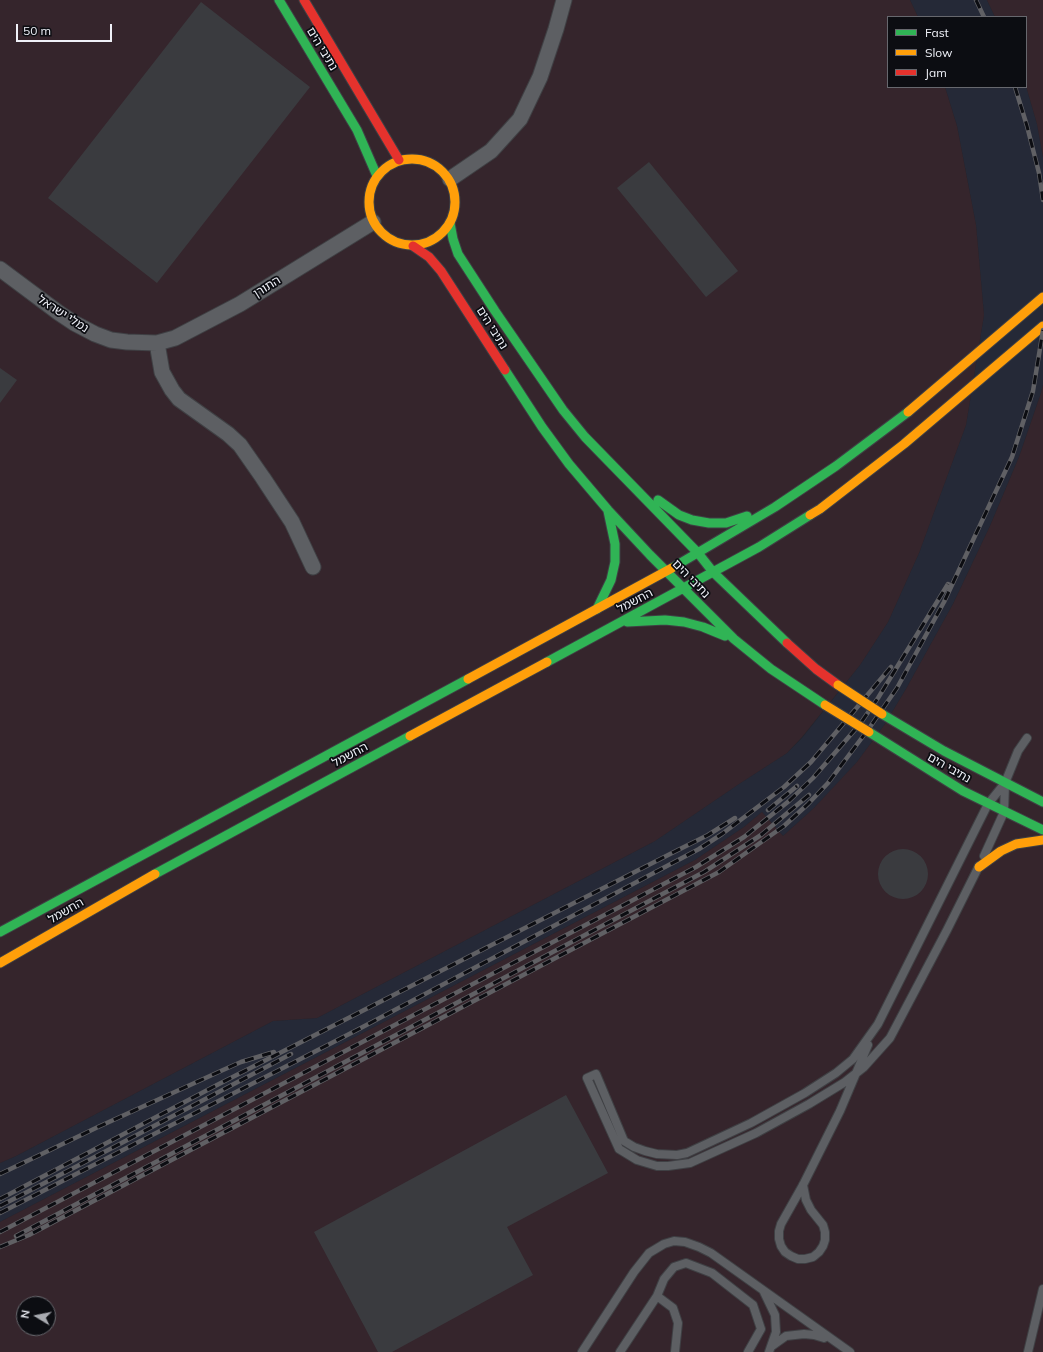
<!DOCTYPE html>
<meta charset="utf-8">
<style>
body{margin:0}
#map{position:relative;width:1043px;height:1352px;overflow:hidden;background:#24252b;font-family:Mulish,sans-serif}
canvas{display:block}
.legend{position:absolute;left:887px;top:16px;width:140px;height:72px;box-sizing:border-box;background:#0c0d12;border:1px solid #67686e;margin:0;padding:5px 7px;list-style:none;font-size:12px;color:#eff1f8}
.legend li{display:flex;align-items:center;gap:8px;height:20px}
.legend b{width:20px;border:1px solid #67686e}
.north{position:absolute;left:16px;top:1296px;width:40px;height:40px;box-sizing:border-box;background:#0c0d12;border:1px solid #67686e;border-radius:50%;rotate:280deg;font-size:11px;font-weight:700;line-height:16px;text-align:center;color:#eff1f8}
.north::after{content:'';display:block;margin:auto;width:14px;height:18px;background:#a8aab0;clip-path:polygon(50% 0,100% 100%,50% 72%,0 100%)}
.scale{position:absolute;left:16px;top:24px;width:96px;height:18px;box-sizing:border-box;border:2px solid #eff1f8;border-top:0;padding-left:5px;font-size:12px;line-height:14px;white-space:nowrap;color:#eff1f8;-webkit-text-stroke:3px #0c0d12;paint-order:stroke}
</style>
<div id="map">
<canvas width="1043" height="1352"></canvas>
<ul class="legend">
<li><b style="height:5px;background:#30b455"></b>Fast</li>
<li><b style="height:5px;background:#ff9f0a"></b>Slow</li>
<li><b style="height:5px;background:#e5322d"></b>Jam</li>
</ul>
<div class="north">N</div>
<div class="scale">50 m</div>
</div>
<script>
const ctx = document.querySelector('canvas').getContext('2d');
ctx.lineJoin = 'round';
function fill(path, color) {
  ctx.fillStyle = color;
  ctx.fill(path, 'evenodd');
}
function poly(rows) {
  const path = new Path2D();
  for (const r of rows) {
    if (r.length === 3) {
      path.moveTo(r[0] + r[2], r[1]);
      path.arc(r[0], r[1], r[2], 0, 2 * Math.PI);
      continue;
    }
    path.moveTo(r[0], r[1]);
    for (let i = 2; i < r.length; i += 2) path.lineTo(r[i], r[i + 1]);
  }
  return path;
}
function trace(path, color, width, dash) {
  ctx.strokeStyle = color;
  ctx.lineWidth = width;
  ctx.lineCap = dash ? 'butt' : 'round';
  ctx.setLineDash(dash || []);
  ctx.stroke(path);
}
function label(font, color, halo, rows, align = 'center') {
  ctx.font = font + ' Mulish,"Noto Sans Hebrew",sans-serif';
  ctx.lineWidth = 3.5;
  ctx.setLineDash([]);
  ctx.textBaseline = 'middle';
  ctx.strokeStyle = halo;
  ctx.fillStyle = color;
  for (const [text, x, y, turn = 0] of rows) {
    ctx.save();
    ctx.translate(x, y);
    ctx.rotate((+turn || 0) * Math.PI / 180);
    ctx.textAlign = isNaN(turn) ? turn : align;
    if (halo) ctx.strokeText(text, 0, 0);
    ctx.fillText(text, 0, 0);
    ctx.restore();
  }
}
fill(poly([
 [910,0,987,0,995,17,918,17],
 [1026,86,1037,124,1043,157,1043,385,1041,393,1019,457,990,526,953,604,906,689,885,724,857,762,834,787,814,808,783,836,762,812,744,827,695,860,0,1222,0,1163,16,1156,273,1021,317,1018,655,841,739,784,787,753,802,738,860,665,888,622,919,553,966,425,984,315,976,225,957,126,945,87,1026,87]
]), '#252937');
fill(poly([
 [0,0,910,0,918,17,888,17,888,87,945,87,957,126,976,225,984,315,966,425,919,553,888,622,860,665,802,737,787,753,739,784,655,841,317,1018,273,1021,16,1156,0,1163],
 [987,0,1043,0,1043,157,1037,124,1026,86,1026,17,995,17],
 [1043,385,1043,1352,0,1352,0,1222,695,860,744,827,762,812,783,836,814,808,857,762,885,724,906,689,953,604,990,526,1019,457,1041,393],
 [24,1304,48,1304,48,1328,24,1328]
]), '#35252c');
fill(poly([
 [201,2,310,87,157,283,48,198],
 [649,162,738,271,706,297,617,188],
 [0,368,17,380,0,403],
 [903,874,25],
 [566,1095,608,1173,507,1227,533,1275,392,1352,378,1352,314,1232]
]), '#3a3b3f');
const lane = poly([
 [984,856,1004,812,1005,784],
 [979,866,947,930,890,1038,864,1067,845,1082,809,1104,756,1133,690,1163,668,1166,657,1166,637,1160,619,1149,587,1078,596,1074,624,1141,634,1147,645,1151,657,1154,677,1155,687,1153,751,1123,805,1093,836,1073,853,1059,878,1024,988,804,1005,783,1018,751,1027,738],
 [803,1185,806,1200,811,1210,823,1225,825,1232,825,1240,823,1246,819,1252,813,1257,805,1259,798,1259,791,1256,785,1252,781,1246,779,1239,779,1231,781,1224,803,1185,840,1111,868,1045],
 [764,1292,775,1315,776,1332,769,1352],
 [772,1346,786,1336,804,1334,814,1335,824,1338],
 [582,1352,634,1272,649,1253,664,1244,674,1241,685,1242,699,1247,711,1253,850,1352],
 [620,1352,657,1296],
 [675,1352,678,1323,673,1308,657,1296,664,1279,674,1267,686,1263,712,1273,753,1305,761,1329,748,1352],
 [1028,1352,1043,1289]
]);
const street = poly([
 [450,179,491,151,520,119,540,77,556,29,564,0],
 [0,269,59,313,74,323,95,334,111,340,127,342,157,343,175,338,240,304,373,222],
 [157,343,162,372,172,390,179,399,228,434,240,445,263,478,292,522,313,567]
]);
const fast = poly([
 [279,0,357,130,377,176],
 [450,223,453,239,458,254,495,311,563,410,585,437,698,553,713,572,787,643],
 [505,370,542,427,569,464,608,510,650,555,734,639,771,669,825,705],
 [658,500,679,515,692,520,709,523,726,523,747,516],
 [672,568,775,507,836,466,908,412],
 [597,609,611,580,615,562,615,544,608,511],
 [627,622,665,620,684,622,703,627,725,636],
 [547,662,759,547,810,515],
 [882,714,944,751,1043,802],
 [869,732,963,791,1043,830],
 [155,874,410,736],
 [0,932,468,679]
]);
const slow = poly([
 [412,202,43],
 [908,412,1043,297],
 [810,515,820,509,904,444,1043,326],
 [468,679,672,568],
 [410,736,547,662],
 [979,867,1001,851,1016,844,1043,840],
 [0,963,155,874]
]);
const jam = poly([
 [304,0,399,160],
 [413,246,429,257,441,271,505,370],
 [787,643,816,669,838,685]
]);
trace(lane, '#3f4044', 10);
trace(street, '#3f4044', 17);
trace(fast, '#3f4044', 11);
trace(slow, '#3f4044', 11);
trace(jam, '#3f4044', 11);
trace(lane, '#5d5f63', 8);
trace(street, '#5d5f63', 15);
trace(fast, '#30b455', 9);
trace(slow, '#ff9f0a', 9);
trace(jam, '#e5322d', 9);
const rail = poly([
 [976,0,984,17],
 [1015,87,1027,126,1039,173,1043,200],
 [768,810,797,786],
 [0,1174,98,1127,223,1070,241,1062,274,1052],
 [0,1199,217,1085,674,852,708,835,735,818],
 [0,1206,112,1148,291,1054],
 [0,1213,357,1030,699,849,722,834,784,787,811,762,891,667],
 [0,1232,696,867,744,837,789,801,813,778,860,724,878,698,948,584],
 [16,1236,704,872,761,835,809,795],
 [0,1247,29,1235,719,872,784,826,808,804,828,783,870,727,897,688,944,602,1012,457,1033,391,1043,330]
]);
trace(rail, '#606064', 4.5);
trace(rail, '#0c0d12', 3, [9]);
const slowBridge = poly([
 [838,685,882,714],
 [825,705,869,732]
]);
trace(slowBridge, '#3f4044', 11, []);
trace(slowBridge, '#ff9f0a', 9);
label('12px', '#eff1f8', '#0c0d12', [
 ["נתיבי הים",322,49,59],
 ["התורן",267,287,-32],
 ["נמלי ישראל",63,314,33],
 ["נתיבי הים",492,328,58],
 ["נתיבי הים",691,579,46],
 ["החשמל",635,601,-28],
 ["החשמל",350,755,-28],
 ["נתיבי הים",949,768,30],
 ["החשמל",66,911,-30]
]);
</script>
